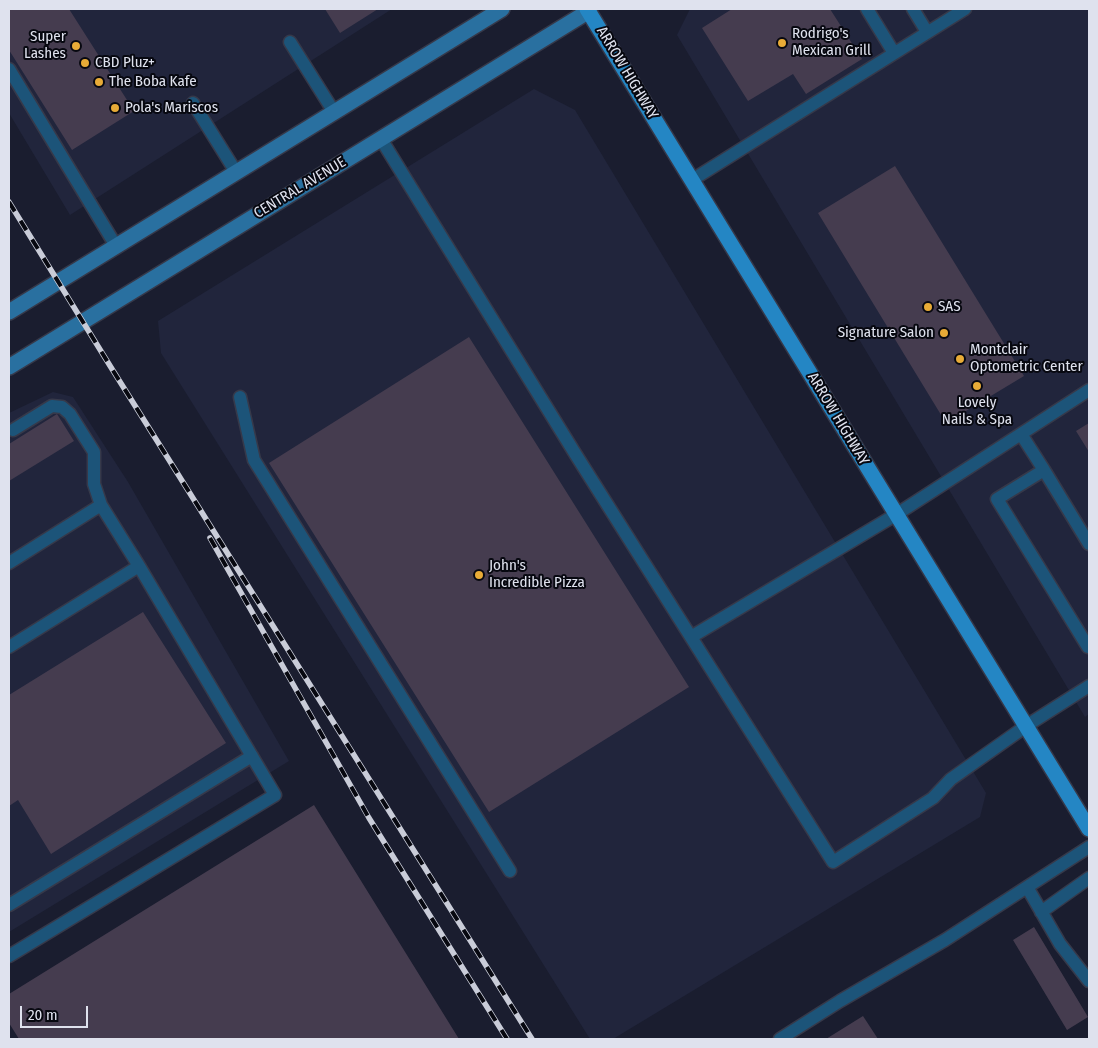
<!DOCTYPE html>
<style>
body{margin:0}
#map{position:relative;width:1098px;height:1048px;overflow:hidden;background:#1a1d2f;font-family:"Fira Sans Condensed",sans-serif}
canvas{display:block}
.frame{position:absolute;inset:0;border:10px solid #dfe2ee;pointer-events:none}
.scale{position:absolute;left:20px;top:1006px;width:68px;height:22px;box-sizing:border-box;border:2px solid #dfe2ee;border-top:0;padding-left:6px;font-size:15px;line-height:18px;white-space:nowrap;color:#dfe2ee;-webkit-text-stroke:4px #070810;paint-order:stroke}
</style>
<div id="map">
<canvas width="1098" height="1048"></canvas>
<div class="frame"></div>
<div class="scale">20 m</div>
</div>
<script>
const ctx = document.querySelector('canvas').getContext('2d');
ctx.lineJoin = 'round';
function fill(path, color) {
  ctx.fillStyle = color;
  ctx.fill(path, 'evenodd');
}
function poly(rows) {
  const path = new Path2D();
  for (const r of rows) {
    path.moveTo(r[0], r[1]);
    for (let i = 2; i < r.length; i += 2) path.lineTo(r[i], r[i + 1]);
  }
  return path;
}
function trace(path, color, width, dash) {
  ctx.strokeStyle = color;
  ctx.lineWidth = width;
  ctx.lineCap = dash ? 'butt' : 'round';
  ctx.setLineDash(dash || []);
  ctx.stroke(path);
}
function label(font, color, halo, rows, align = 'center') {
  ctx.font = font + ' "Fira Sans Condensed",sans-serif';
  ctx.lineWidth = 4;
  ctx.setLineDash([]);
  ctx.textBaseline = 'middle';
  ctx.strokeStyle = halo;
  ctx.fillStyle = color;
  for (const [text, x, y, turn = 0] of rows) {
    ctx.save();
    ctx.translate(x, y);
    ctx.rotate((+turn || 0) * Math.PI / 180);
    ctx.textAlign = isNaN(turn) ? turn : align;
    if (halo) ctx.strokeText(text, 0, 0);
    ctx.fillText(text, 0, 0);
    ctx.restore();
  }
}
fill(poly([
 [9,9,392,9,70,215,9,113],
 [690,9,1089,9,1089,714,1085,717,677,35],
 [534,89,575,110,986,793,980,817,613,1039,590,1039,161,353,158,321],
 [53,392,73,397,128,482,289,761,9,932,9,413]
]), '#21253c');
fill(poly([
 [9,9,69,9,134,111,72,150,9,50],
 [325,9,378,9,340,33],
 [732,9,830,9,862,59,806,94,793,74,748,101,702,28],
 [895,166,1024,376,946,423,818,213],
 [469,337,689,687,489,812,269,463],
 [57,414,74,441,9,481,9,444],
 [1089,423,1089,452,1076,431],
 [143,612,226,743,51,854,18,800,9,806,9,695],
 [314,805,459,1039,19,1039,9,1023,9,994],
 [1034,927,1088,1017,1067,1030,1013,940],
 [863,1016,878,1039,826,1039]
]), '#453c4f');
const lane = poly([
 [867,9,894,53],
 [913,9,927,32],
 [290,42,334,112],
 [9,69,116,246],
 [193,103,236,172],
 [381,139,576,455,833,862,933,798,951,779,1026,726,1089,686],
 [692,180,965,9],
 [240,397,254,460,510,871],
 [13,430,52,406,62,407,70,414,94,452,94,484,101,505],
 [1021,434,1044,470],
 [1089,544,1044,470,997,499,1088,647,1089,646],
 [9,563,101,505,139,566,275,795,9,956],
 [691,637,897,514,1089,390],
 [9,647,139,566],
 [1027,887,1060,944,1089,981],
 [9,905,252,756],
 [1041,912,1089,878],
 [780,1039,840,1001,945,940,1089,847]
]);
const secondary = poly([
 [9,312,502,9],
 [9,367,589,11]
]);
const primary = poly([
 [587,9,1089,829]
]);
trace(lane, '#36394a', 15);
trace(secondary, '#36394a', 18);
trace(primary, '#36394a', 18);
trace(lane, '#1c5479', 12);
trace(secondary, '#2970a0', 15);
trace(primary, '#2486c4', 15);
const rail = poly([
 [9,202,112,369,532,1039],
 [210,538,369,818,507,1039]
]);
trace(rail, '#c9ccd8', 5.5);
trace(rail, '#070810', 4, [11]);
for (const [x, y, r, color] of [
 [782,43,5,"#e8ab37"],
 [76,46,5,"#e8ab37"],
 [85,63,5,"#e8ab37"],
 [99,82,5,"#e8ab37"],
 [115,108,5,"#e8ab37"],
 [928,307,5,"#e8ab37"],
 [944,333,5,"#e8ab37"],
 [960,359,5,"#e8ab37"],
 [977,386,5,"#e8ab37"],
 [479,575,5,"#e8ab37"]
]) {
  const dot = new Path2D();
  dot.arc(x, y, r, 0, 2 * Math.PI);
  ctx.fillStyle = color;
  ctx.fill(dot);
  trace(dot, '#070810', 2);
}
label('15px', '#dfe2ee', '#070810', [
 ["Rodrigo's",792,34],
 ["Mexican Grill",792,51],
 ["Super",66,37,"right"],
 ["Lashes",66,54,"right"],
 ["CBD Pluz+",95,63],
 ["The Boba Kafe",109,82],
 ["Pola's Mariscos",125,108],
 ["SAS",938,307],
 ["Signature Salon",934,333,"right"],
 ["Montclair",970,350],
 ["Optometric Center",970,367],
 ["Lovely",977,403,"center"],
 ["Nails & Spa",977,420,"center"],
 ["John's",489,566],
 ["Incredible Pizza",489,583]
], 'left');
label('15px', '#dfe2ee', '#070810', [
 ["ARROW HIGHWAY",627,73,59],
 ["CENTRAL AVENUE",300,188,-31],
 ["ARROW HIGHWAY",838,419,59]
]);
</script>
